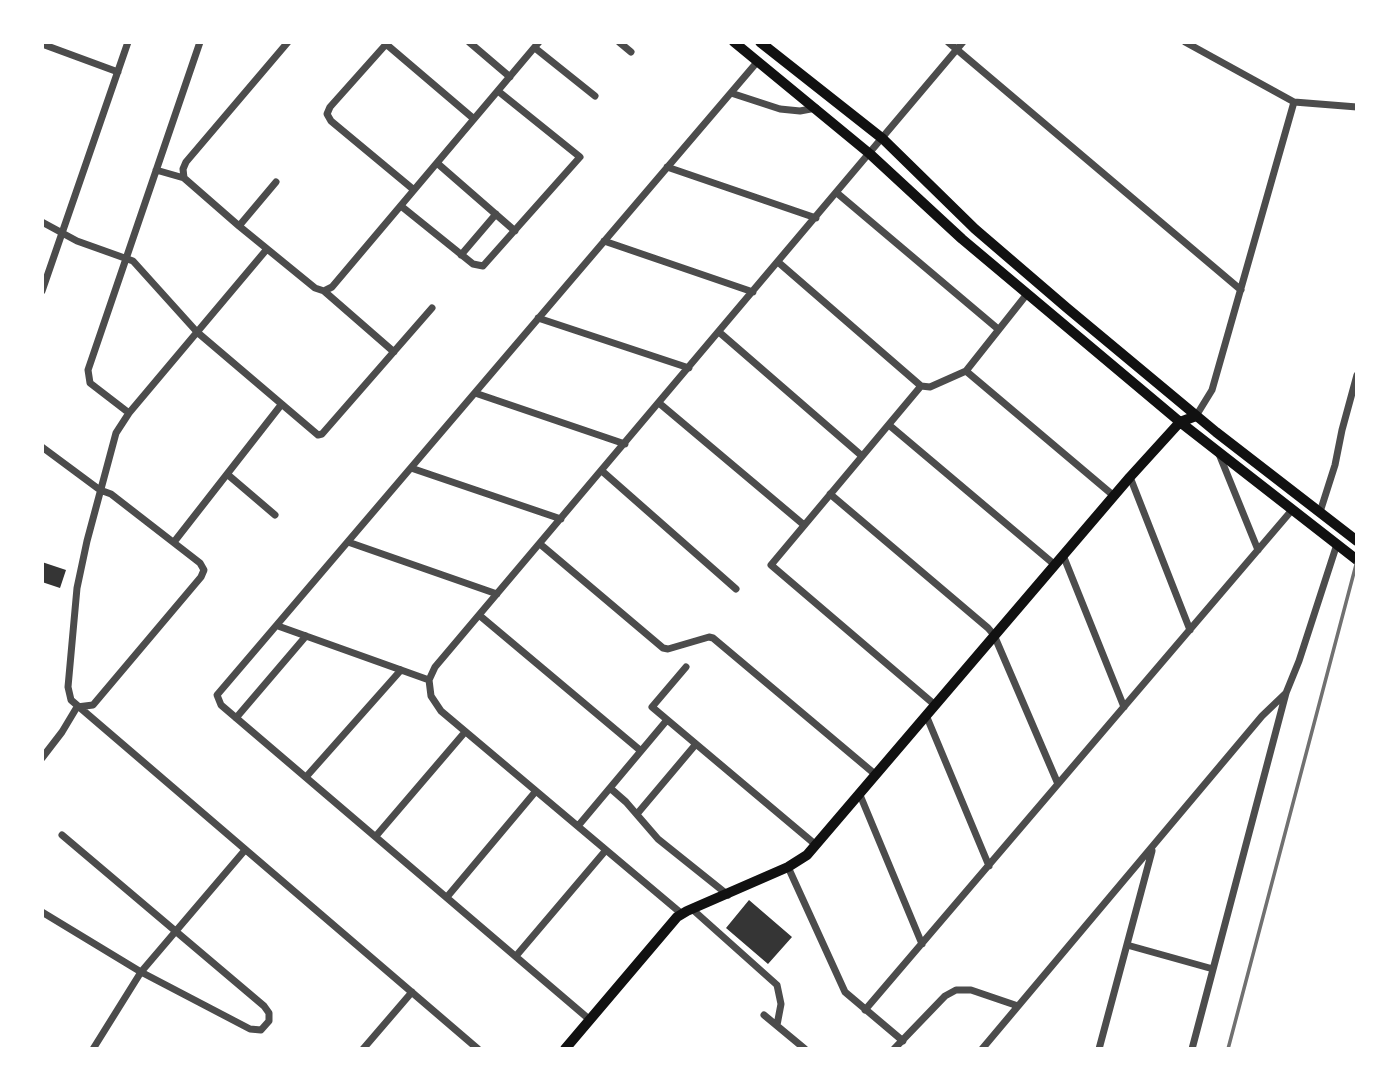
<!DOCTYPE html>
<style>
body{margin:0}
#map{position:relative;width:1399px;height:1091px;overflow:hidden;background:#fff;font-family:Lato,sans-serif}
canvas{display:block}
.frame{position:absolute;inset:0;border:44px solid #fff;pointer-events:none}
</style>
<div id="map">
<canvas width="1399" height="1091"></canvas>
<div class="frame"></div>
</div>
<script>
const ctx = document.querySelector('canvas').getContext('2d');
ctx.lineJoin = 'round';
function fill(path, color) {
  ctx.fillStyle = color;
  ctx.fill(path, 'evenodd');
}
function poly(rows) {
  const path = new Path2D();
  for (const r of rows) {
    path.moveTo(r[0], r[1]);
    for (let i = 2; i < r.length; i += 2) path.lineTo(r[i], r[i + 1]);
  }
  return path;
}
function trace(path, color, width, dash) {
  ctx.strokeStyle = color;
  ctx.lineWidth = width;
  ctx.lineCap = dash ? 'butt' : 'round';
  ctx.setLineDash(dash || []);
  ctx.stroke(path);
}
fill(poly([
 [42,562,66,570,60,588,42,582],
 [749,900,792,937,768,964,726,928]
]), '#353535');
trace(poly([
 [288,42,186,162,183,169,184,178,239,226,315,288,324,291,394,352],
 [388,42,330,107,327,114,331,121,414,190],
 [469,42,510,77],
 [619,42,631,52],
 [948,42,1241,290],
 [1185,42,1294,102],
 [42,44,118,72],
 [386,44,474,119],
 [535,48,595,96],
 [731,93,780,109,800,111,816,108],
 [437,163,515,231],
 [667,167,816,218],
 [156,170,184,178],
 [837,193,998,329],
 [401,206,473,264,483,266,580,157,498,91],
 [42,222,77,241,133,261,197,332,318,435,322,434,432,308],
 [239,226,276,182],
 [604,241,753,292],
 [267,249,129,413,116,433,87,541,77,588,68,687,71,700,478,1049],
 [461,255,496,214],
 [778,262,921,386],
 [42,291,128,42],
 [324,291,332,287,539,42],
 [538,318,689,368],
 [719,332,862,456],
 [966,371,1114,496],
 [921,386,771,565,935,705],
 [921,386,930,387,966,371,1027,294],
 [475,393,625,444],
 [659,403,804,525],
 [129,413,90,383,88,370,200,42],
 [1196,416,1212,390,1294,102,1357,107],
 [889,425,1055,565],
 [42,447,100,490,111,494,200,563,204,570,201,577,93,705,77,707],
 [1219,454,1258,550],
 [411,468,561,519],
 [602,471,736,589],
 [227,474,275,515],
 [1130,477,1190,630],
 [830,494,988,628,994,635,1058,784],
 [1320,512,1335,465,1342,430,1357,375],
 [174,542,281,405],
 [348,542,497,594],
 [540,544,663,648,668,649,709,637,713,638,876,775],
 [1063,555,1124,707],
 [479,615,641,751],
 [278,626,429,680],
 [686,667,652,707,816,845],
 [429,680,435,667,963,42],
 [429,680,431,696,441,711,682,914],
 [926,715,989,866],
 [236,718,306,636],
 [42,758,62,732,77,707],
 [306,777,401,670],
 [610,788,626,802,658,839,728,895],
 [860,795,922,944],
 [637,814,696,744],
 [578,826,667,720],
 [376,836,465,732],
 [788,867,845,992,903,1041],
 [447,897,536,791],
 [692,909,777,985,781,1004,777,1025],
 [42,912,141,972,250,1029,261,1030,269,1021,269,1013,264,1006,62,835],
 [1127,945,1213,969],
 [516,956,606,850],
 [865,1010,1292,510],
 [764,1015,805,1049],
 [590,1020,221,705,217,695,758,61],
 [93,1049,141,972,245,850],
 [363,1049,412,992],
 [894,1049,945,996,956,990,971,990,1018,1006],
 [982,1049,1262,716,1286,693],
 [1099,1049,1152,851],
 [1192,1049,1286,693,1299,661,1337,544]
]), '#4c4c4c', 7);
trace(poly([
 [734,42,870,154,962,239,1180,422,1357,560],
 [760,42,883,139,975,229,1067,308,1216,432,1357,541],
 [565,1049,677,917,687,911,788,867,807,855,1130,477,1180,422,1196,416]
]), '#111', 10);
trace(poly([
 [1228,1049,1357,561]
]), '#707070', 3.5);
</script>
